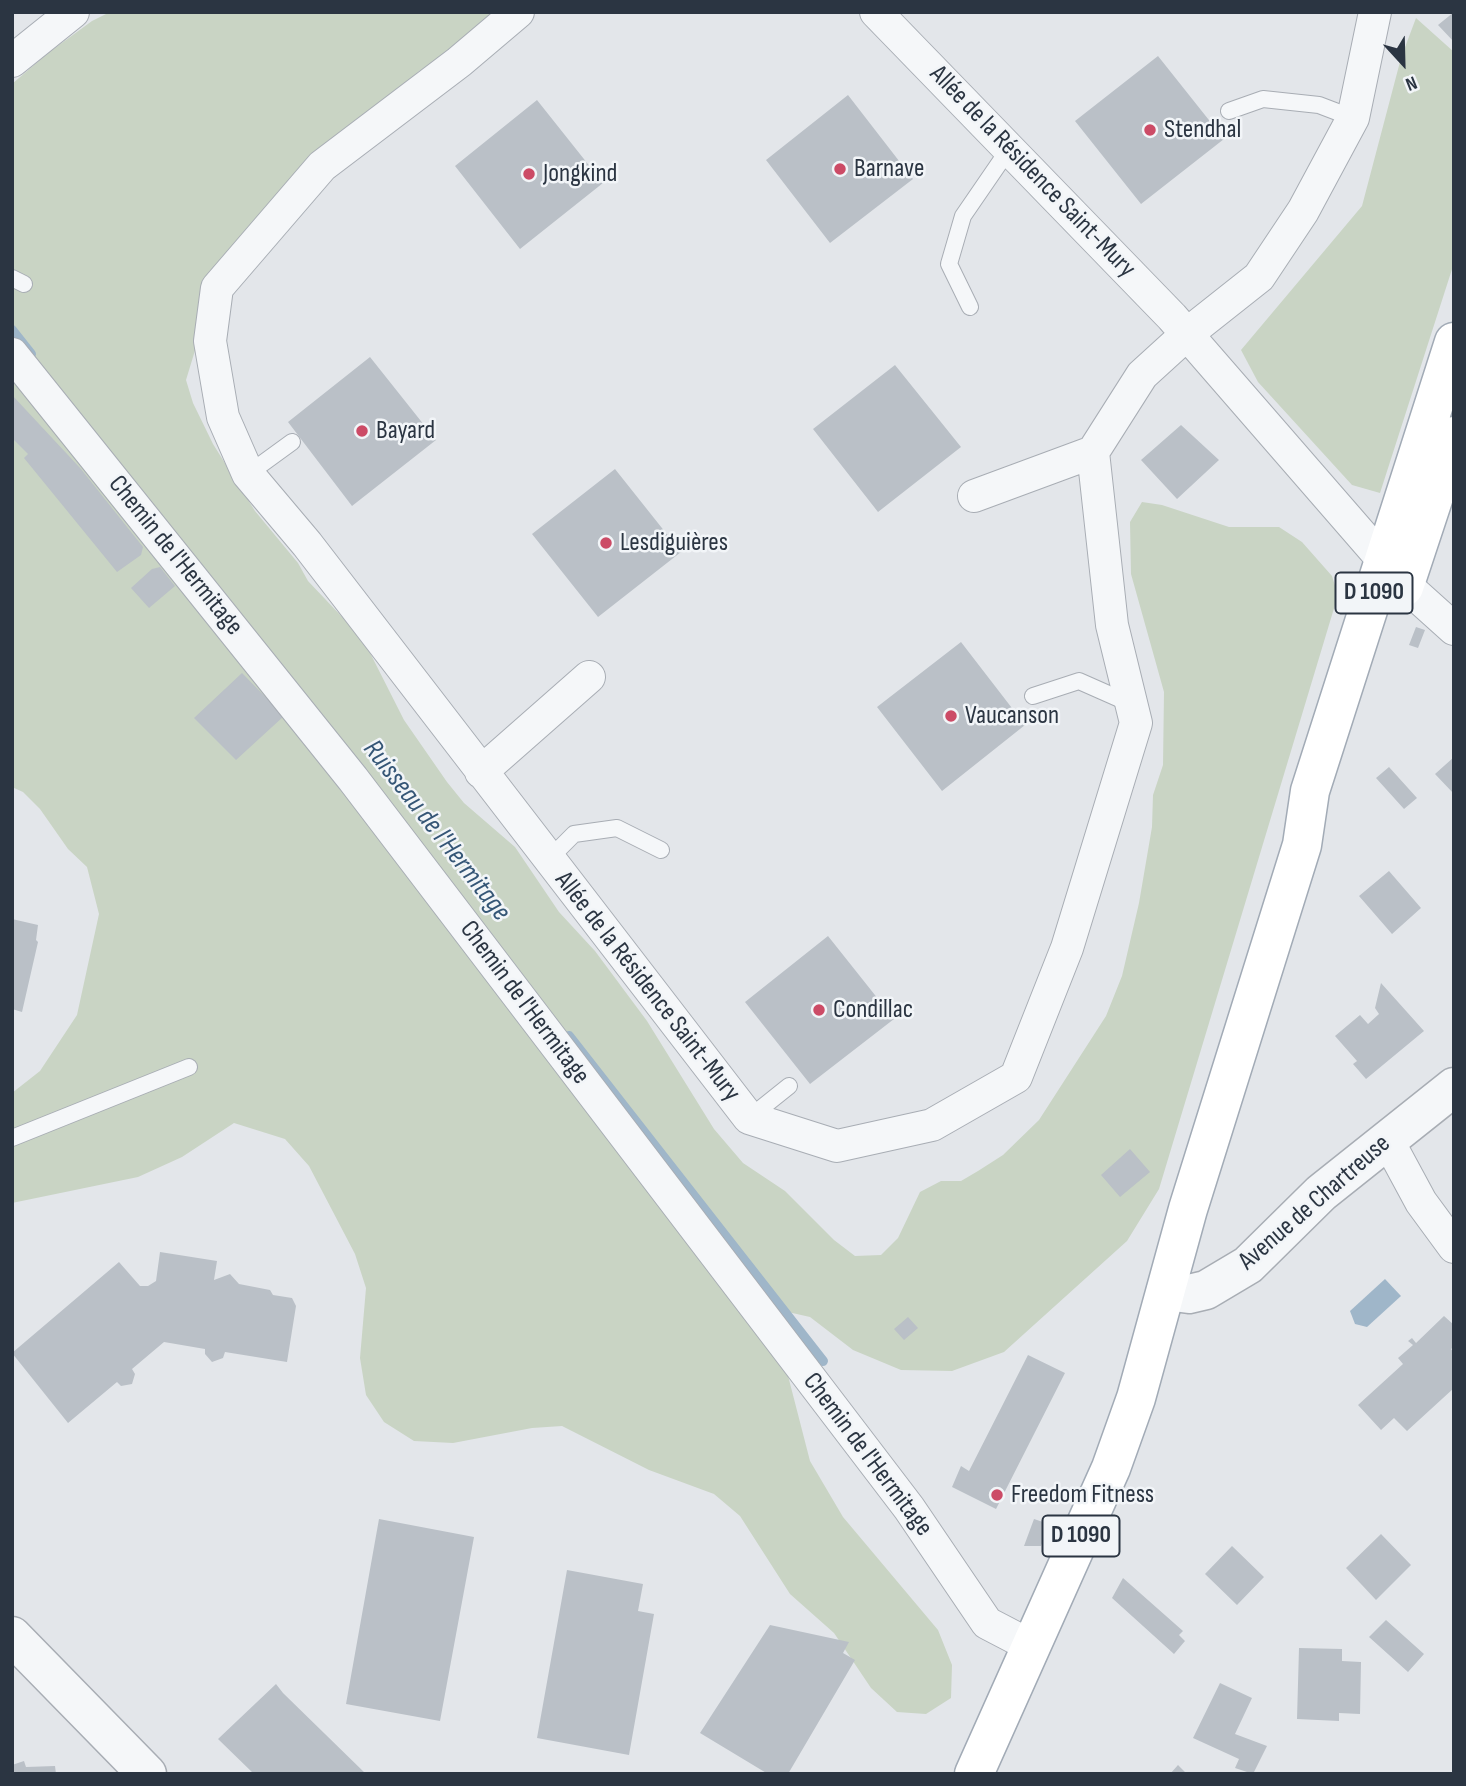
<!DOCTYPE html>
<meta charset="utf-8">
<style>
body{margin:0}
#map{position:relative;width:1466px;height:1786px;overflow:hidden;background:#e3e6ea;font-family:"Sofia Sans Condensed",sans-serif}
canvas{display:block}
.frame{position:absolute;inset:0;border:14px solid #2b3542;pointer-events:none}
.north{position:absolute;left:1368px;top:28px;width:70px;height:70px;-webkit-text-stroke:5px #f2f5f8;paint-order:stroke;rotate:158deg;font-size:19px;font-weight:700;line-height:28px;text-align:center;color:#2b3542}
.north::after{content:'';display:block;margin:auto;width:24px;height:32px;background:#2b3542;clip-path:polygon(50% 0,100% 100%,50% 72%,0 100%)}
</style>
<div id="map">
<canvas width="1466" height="1786"></canvas>
<div class="frame"></div>
<div class="north">N</div>
</div>
<script>
const ctx = document.querySelector('canvas').getContext('2d');
ctx.lineJoin = 'round';
function fill(path, color) {
  ctx.fillStyle = color;
  ctx.fill(path, 'evenodd');
}
function poly(rows) {
  const path = new Path2D();
  for (const r of rows) {
    path.moveTo(r[0], r[1]);
    for (let i = 2; i < r.length; i += 2) path.lineTo(r[i], r[i + 1]);
  }
  return path;
}
function trace(path, color, width, dash) {
  ctx.strokeStyle = color;
  ctx.lineWidth = width;
  ctx.lineCap = dash ? 'butt' : 'round';
  ctx.setLineDash(dash || []);
  ctx.stroke(path);
}
function label(font, color, halo, rows, align = 'center') {
  ctx.font = font + ' "Sofia Sans Condensed",sans-serif';
  ctx.lineWidth = 5;
  ctx.setLineDash([]);
  ctx.textBaseline = 'middle';
  ctx.strokeStyle = halo;
  ctx.fillStyle = color;
  for (const [text, x, y, turn = 0] of rows) {
    ctx.save();
    ctx.translate(x, y);
    ctx.rotate((+turn || 0) * Math.PI / 180);
    ctx.textAlign = isNaN(turn) ? turn : align;
    if (halo) ctx.strokeText(text, 0, 0);
    ctx.fillText(text, 0, 0);
    ctx.restore();
  }
}
fill(poly([
 [110,12,527,12,419,71,362,122,204,321,186,380,193,403,213,444,255,511,298,563,308,581,363,639,404,720,447,782,464,803,515,847,559,912,595,951,647,1021,714,1129,743,1163,785,1191,834,1240,855,1256,881,1255,898,1238,920,1192,941,1181,961,1181,978,1171,1003,1155,1039,1120,1106,1016,1122,976,1139,903,1152,827,1153,795,1163,765,1164,692,1131,574,1130,522,1142,502,1162,505,1229,527,1279,527,1302,542,1332,576,1338,595,1159,1189,1127,1241,1004,1352,952,1371,901,1370,853,1350,810,1317,788,1312,777,1333,810,1461,843,1517,938,1630,952,1665,951,1698,926,1714,897,1712,871,1688,834,1633,790,1594,740,1516,714,1494,649,1470,562,1426,532,1428,453,1443,414,1441,384,1422,366,1395,360,1358,366,1288,355,1254,309,1166,285,1139,234,1123,182,1157,138,1177,12,1203,12,1093,40,1071,77,1015,99,914,87,867,68,849,40,809,23,792,12,787,12,84,48,53,92,21],
 [1416,18,1454,52,1454,263,1380,493,1352,485,1258,382,1241,350,1362,206,1401,58]
]), '#c9d4c4');
fill(poly([
 [1385,1279,1401,1296,1367,1327,1355,1324,1350,1311]
]), '#9fb6c9');
trace(poly([
 [12,330,31,354],
 [569,1036,823,1361]
]), '#9fb6c9', 10);
fill(poly([
 [1454,12,1454,42,1438,25],
 [1158,56,1224,139,1141,204,1075,121],
 [848,95,913,179,830,243,766,160],
 [537,100,603,183,520,249,455,166],
 [370,357,436,440,352,506,288,422],
 [895,365,961,447,878,512,813,429],
 [12,395,81,469,143,547,141,555,117,572,24,458,28,454,12,438],
 [1181,425,1219,460,1177,499,1141,460],
 [615,469,681,552,598,617,532,534],
 [160,567,175,586,149,608,131,588,152,569],
 [1416,627,1425,630,1418,648,1409,645],
 [961,642,1025,725,942,791,877,707],
 [242,673,284,716,236,760,194,718],
 [1454,757,1454,794,1435,774],
 [1389,767,1417,798,1404,809,1376,778],
 [1389,871,1421,908,1392,934,1359,896],
 [12,919,38,925,36,940,38,942,22,1012,12,1009],
 [828,936,894,1019,810,1084,745,1002],
 [1381,983,1424,1031,1366,1079,1353,1064,1357,1061,1335,1036,1360,1015,1368,1024,1379,1014,1375,1008],
 [1130,1149,1150,1172,1120,1197,1101,1175],
 [160,1252,217,1261,214,1280,230,1274,239,1284,270,1290,273,1295,292,1298,296,1306,287,1362,225,1352,223,1358,212,1362,205,1354,205,1349,164,1342,132,1369,135,1374,132,1384,121,1386,117,1382,68,1423,12,1353,119,1262,140,1286,148,1286,156,1281],
 [1444,1316,1454,1325,1454,1347,1451,1349,1454,1353,1454,1388,1407,1431,1394,1418,1381,1430,1358,1405,1403,1364,1398,1358,1413,1345,1408,1341,1412,1338,1416,1343],
 [908,1317,918,1328,904,1340,894,1329],
 [1028,1355,1065,1373,996,1509,952,1487,961,1466,969,1471],
 [379,1519,474,1537,440,1721,346,1704],
 [1034,1519,1049,1524,1041,1546,1024,1546],
 [1381,1534,1411,1565,1376,1600,1346,1568],
 [1232,1546,1264,1577,1237,1605,1205,1574],
 [567,1570,643,1584,638,1611,654,1614,629,1755,537,1738],
 [1123,1578,1183,1631,1179,1635,1185,1641,1174,1654,1112,1598],
 [1386,1620,1424,1654,1408,1672,1369,1637],
 [770,1625,849,1642,843,1653,855,1660,788,1774,768,1774,700,1733],
 [1299,1648,1342,1649,1342,1661,1361,1662,1360,1714,1339,1713,1339,1721,1297,1719],
 [1220,1683,1252,1698,1235,1734,1267,1746,1253,1774,1235,1768,1239,1759,1193,1738],
 [276,1684,283,1693,366,1774,254,1774,218,1739],
 [24,1761,26,1767,55,1766,56,1774,12,1774,12,1765],
 [1178,1765,1187,1774,1170,1774]
]), '#bac0c7');
const service = poly([
 [1229,111,1263,99,1319,105,1353,118],
 [12,278,24,284],
 [970,307,949,264,963,216,1009,149],
 [248,474,292,442],
 [1033,696,1079,681,1131,704],
 [548,860,574,834,617,828,661,850],
 [749,1118,789,1086],
 [12,1138,189,1067]
]);
const minor = poly([
 [518,12,459,62,322,166,217,288,210,341,223,417,248,474,307,544,749,1118,837,1146,932,1125,1016,1077,1067,948,1136,723,1112,625,1093,452,1142,375,1187,334,1259,277,1303,211,1353,118,1375,12],
 [876,12,1172,317,1404,584,1454,629],
 [12,61,73,12],
 [12,354,353,779,909,1508,987,1623,1033,1647],
 [974,496,1093,452],
 [481,772,589,677],
 [1387,1139,1421,1202,1454,1247]
]);
const tertiary = poly([
 [1166,1291,1189,1294,1206,1290,1248,1265,1321,1193,1454,1087],
 [12,1636,147,1774]
]);
const primary = poly([
 [1404,587,1454,436],
 [974,1774,1111,1468,1136,1398,1188,1209,1302,845,1310,791,1454,342]
]);
trace(service, '#a8adb4', 18);
trace(minor, '#a8adb4', 34);
trace(tertiary, '#a8adb4', 41);
trace(primary, '#a2abb6', 41);
trace(service, '#f5f7f9', 16);
trace(minor, '#f5f7f9', 32);
trace(tertiary, '#f5f7f9', 38);
trace(primary, '#fff', 38);
for (const [x, y, r, color] of [
 [1150,130,7,"#cc4b66"],
 [840,169,7,"#cc4b66"],
 [529,174,7,"#cc4b66"],
 [362,431,7,"#cc4b66"],
 [606,543,7,"#cc4b66"],
 [951,716,7,"#cc4b66"],
 [819,1010,7,"#cc4b66"],
 [997,1495,7,"#cc4b66"]
]) {
  const dot = new Path2D();
  dot.arc(x, y, r, 0, 2 * Math.PI);
  ctx.fillStyle = color;
  ctx.fill(dot);
  trace(dot, '#f2f5f8', 2.5);
}
for (const [x, y, w] of [
 [1374,593,77],
 [1081,1536,77]
]) {
  const box = new Path2D();
  box.roundRect(x - w / 2, y - 20.5, w, 41, 5);
  ctx.fillStyle = '#f2f5f8';
  ctx.fill(box);
  trace(box, '#2b3542', 2);
}
label('bold 24px', '#2b3542', null, [
 ["D 1090",1374,593],
 ["D 1090",1081,1536]
]);
label('26px', '#2b3542', '#f2f5f8', [
 ["Stendhal",1164,130],
 ["Barnave",854,169],
 ["Jongkind",543,174],
 ["Bayard",376,431],
 ["Lesdiguières",620,543],
 ["Vaucanson",965,716],
 ["Condillac",833,1010],
 ["Freedom Fitness",1011,1495]
], 'left');
label('26px', '#2b3542', '#f2f5f8', [
 ["Allée de la Résidence Saint-Mury",1032,172,46],
 ["Chemin de l'Hermitage",175,556,51],
 ["Allée de la Résidence Saint-Mury",647,987,52],
 ["Chemin de l'Hermitage",524,1003,53],
 ["Avenue de Chartreuse",1315,1203,-41],
 ["Chemin de l'Hermitage",867,1455,53]
]);
label('italic 28px', '#355676', '#f2f5f8', [
 ["Ruisseau de l'Hermitage",436,831,52]
]);
</script>
